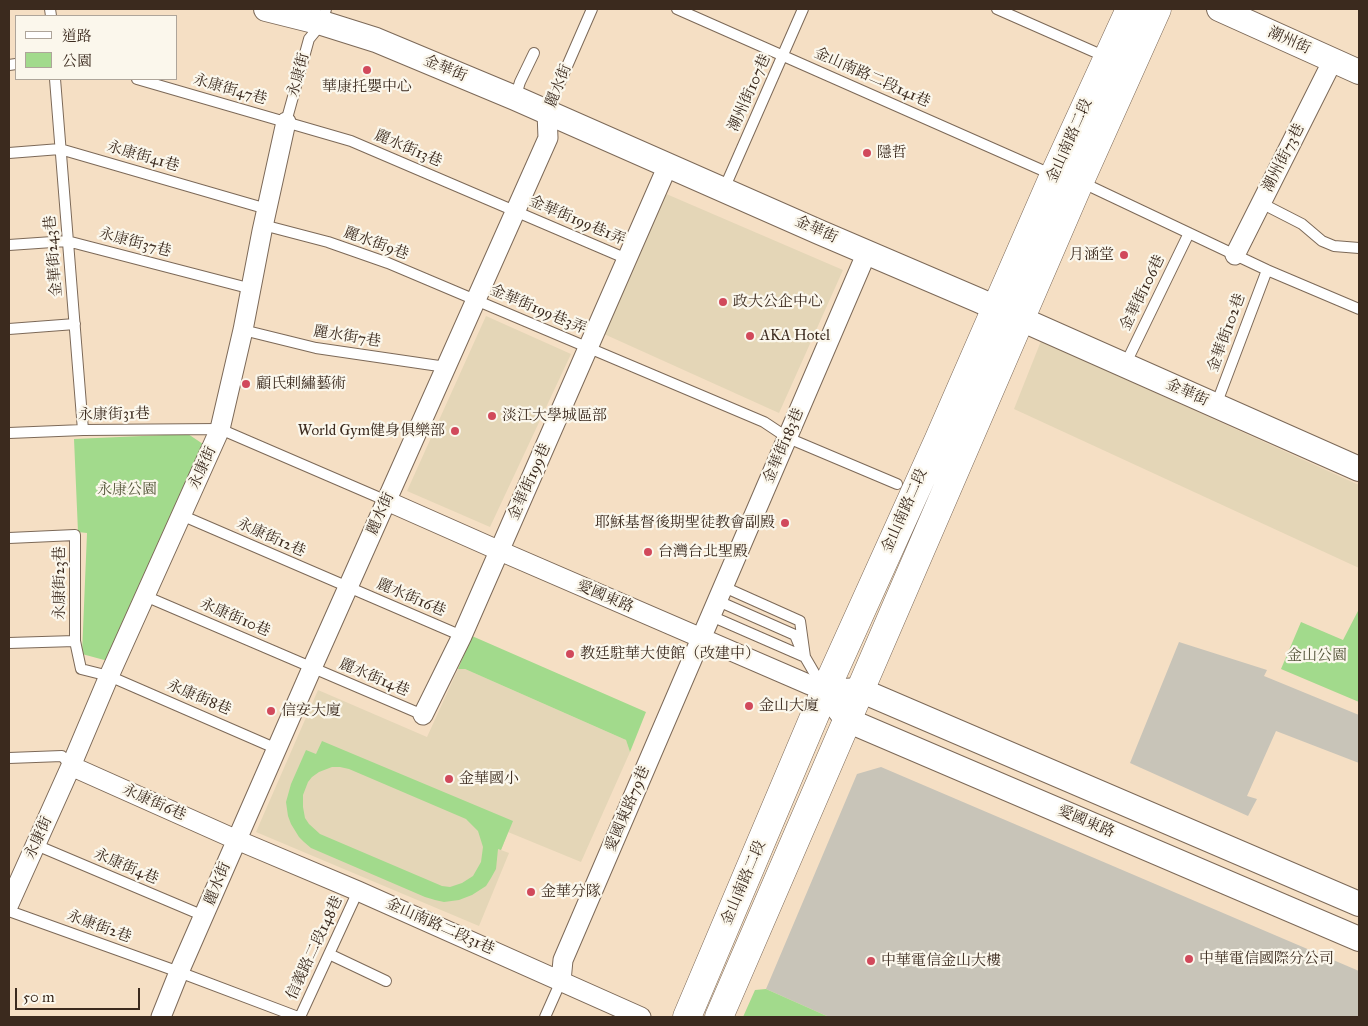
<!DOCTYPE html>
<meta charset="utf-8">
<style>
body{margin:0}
#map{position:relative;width:1368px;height:1026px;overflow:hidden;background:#f5dfc4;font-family:"IM FELL Great Primer","Noto Serif TC",serif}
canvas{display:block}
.frame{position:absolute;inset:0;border:10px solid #3b2a1e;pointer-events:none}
.legend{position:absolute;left:15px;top:15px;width:162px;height:65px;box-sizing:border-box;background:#fbf7ec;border:1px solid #aea59a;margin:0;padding:6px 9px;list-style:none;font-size:15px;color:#3b2a1e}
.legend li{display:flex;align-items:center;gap:10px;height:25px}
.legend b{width:25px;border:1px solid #aea59a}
.scale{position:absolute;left:15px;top:988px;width:125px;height:22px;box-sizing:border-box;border:2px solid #3b2a1e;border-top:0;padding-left:6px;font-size:15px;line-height:18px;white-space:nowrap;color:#3b2a1e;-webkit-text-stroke:4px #fbf7ec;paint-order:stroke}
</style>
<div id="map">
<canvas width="1368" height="1026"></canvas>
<div class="frame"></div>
<ul class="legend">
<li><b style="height:6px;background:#fff"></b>道路</li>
<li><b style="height:14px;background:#a2da8c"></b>公園</li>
</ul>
<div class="scale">50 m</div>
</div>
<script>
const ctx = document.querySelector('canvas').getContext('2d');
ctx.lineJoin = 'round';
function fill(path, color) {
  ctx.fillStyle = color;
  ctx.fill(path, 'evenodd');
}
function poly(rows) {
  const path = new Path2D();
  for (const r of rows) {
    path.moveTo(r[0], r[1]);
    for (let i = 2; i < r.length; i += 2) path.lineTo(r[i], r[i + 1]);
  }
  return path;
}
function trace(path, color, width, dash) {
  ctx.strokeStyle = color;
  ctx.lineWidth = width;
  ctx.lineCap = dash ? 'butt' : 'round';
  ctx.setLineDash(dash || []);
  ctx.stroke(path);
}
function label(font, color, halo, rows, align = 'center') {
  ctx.font = font + ' "IM FELL Great Primer","Noto Serif TC",serif';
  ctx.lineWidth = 4.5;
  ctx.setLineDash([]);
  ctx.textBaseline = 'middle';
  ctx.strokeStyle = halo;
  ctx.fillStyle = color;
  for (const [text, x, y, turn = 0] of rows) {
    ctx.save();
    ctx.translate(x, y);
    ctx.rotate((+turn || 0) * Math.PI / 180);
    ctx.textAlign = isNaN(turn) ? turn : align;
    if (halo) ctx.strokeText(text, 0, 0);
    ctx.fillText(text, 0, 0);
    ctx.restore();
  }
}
fill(poly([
 [664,193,843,270,779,413,604,334],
 [486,316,571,354,490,527,407,491],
 [1041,341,1359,485,1359,568,1014,409],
 [458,669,465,669,626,740,630,752,581,862,508,832,501,850,509,853,479,926,256,832,318,690,427,737]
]), '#e4d6b7');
fill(poly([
 [1179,642,1267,670,1264,676,1359,715,1359,763,1276,731,1247,796,1257,799,1248,816,1130,763],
 [881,767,1359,971,1359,1017,829,1017,766,989,857,774]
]), '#c8c4b8');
fill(poly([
 [188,434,203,444,108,661,82,654,87,533,78,532,74,439],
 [1359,609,1359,702,1281,669,1301,622,1343,640],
 [472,636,646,712,630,752,626,740,465,669,458,669],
 [322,741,513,821,501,850,498,849,496,869,491,878,486,886,472,895,459,900,444,902,435,900,425,897,311,848,304,842,299,837,291,824,288,816,286,802,291,784,306,750,316,754],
 [332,767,340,767,349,769,466,819,478,831,483,847,481,862,473,876,462,883,450,887,442,886,320,834,309,824,305,818,303,807,303,795,308,782,312,777,319,772],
 [766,989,829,1017,743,1017,755,990]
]), '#a2da8c');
const service = poly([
 [50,9,51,16],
 [677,9,1053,175],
 [997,9,1106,57],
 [9,65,16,64],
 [55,79,83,430],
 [137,79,351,141,627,259],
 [515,98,520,82,534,53],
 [547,112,592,9],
 [286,122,309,39,322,23,326,9],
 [9,153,60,149,267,209],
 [1081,182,1267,270,1359,309],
 [724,189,803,9],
 [1261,203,1302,224,1322,241,1334,246,1359,248],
 [263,225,328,242,388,263,764,422,788,438,897,484],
 [9,245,67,241,252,289],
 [9,329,75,324],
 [243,330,316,348,446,367],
 [1125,365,1189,233],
 [1216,405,1267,270],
 [9,433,83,430,220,429,387,501],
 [181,515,462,636],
 [9,538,75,535,75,641,81,669,109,676,277,749],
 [724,587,800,621,805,657],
 [145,596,423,715],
 [718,601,795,635,800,647],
 [711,616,805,657,823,688],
 [9,643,75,641],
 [9,758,62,756,71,766],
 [36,845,204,916],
 [9,911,179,972,298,1017],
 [329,954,386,981],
 [300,1017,358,891],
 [545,1017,561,981]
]);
const minor = poly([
 [1235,255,1333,60],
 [387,501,500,551,810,685,825,691],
 [423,715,462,636,668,165],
 [71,766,237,840,358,891,641,1017],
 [9,904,71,766,109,676,220,429,243,330,262,231,286,122],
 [561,981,563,960,867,252],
 [161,1017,179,972,312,668,548,138,547,112]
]);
const tertiary = poly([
 [266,9,322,23,376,40,515,98,819,232,978,300,1359,469],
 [1219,9,1359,72],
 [825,691,847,720,1359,939],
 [842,691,860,690,881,699,1359,904]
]);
const secondary = poly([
 [687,1017,825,691,938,441,1054,175,1130,9],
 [719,1017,1080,181,1157,9]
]);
trace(service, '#7c6958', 12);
trace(minor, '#7c6958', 21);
trace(tertiary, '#7c6958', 26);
trace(secondary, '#7c6958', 29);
trace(service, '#fff', 10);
trace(minor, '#fff', 19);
trace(tertiary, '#fff', 24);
trace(secondary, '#fff', 28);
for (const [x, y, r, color] of [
 [367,70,5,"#d1495b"],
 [867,153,5,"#d1495b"],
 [1124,255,5,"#d1495b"],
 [723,302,5,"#d1495b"],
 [750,336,5,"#d1495b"],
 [246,384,5,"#d1495b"],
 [492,416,5,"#d1495b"],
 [455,431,5,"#d1495b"],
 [785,523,5,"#d1495b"],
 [648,552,5,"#d1495b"],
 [570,654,5,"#d1495b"],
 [749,706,5,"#d1495b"],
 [271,711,5,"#d1495b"],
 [449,779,5,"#d1495b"],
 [531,892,5,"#d1495b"],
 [1189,959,5,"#d1495b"],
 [871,961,5,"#d1495b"]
]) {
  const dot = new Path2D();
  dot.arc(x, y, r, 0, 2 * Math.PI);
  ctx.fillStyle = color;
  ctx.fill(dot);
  trace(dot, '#fbf7ec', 2);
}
label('15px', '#3b2a1e', '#fbf7ec', [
 ["潮州街",1289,41,24],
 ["金華街",445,69,23],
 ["永康街",299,75,-75],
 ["金山南路二段141巷",872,78,24],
 ["麗水街",559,86,-68],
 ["永康街47巷",230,90,16],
 ["潮州街107巷",750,93,-66],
 ["金山南路二段",1070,141,-66],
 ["麗水街13巷",408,149,23],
 ["永康街41巷",143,157,16],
 ["潮州街73巷",1284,158,-63],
 ["金華街199巷1弄",577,221,23],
 ["金華街",816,230,24],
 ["永康街37巷",135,243,15],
 ["麗水街9巷",376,244,20],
 ["金華街243巷",54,256,-95],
 ["金華街106巷",1143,293,-64],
 ["金華街199巷3弄",538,310,23],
 ["金華街102巷",1227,333,-70],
 ["麗水街7巷",347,337,9],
 ["金華街",1187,393,24],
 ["永康街31巷",114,415,-1],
 ["金華街183巷",784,446,-67],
 ["永康街",203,468,-66],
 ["金華街199巷",530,482,-66],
 ["金山南路二段",905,511,-66],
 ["麗水街",381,514,-66],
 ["永康街12巷",271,538,24],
 ["永康街23巷",60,583,-90],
 ["愛國東路",605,597,23],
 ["麗水街16巷",411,598,23],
 ["永康街10巷",235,618,23],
 ["麗水街14巷",374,678,23],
 ["永康街8巷",199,698,23],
 ["永康街6巷",154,803,24],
 ["愛國東路79巷",628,809,-67],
 ["愛國東路",1086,822,23],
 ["永康街",39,838,-66],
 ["永康街4巷",126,867,23],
 ["金山南路二段",744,883,-67],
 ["麗水街",218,884,-67],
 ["永康街2巷",99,927,20],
 ["金山南路二段31巷",440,927,24],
 ["信義路二段148巷",315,948,-65]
]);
label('15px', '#3b2a1e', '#fbf7ec', [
 ["華康托嬰中心",367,87,"center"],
 ["隱哲",877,153],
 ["月涵堂",1114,255,"right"],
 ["政大公企中心",733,302],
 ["AKA Hotel",760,336],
 ["顧氏剌繡藝術",256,384],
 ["淡江大學城區部",502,416],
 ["World Gym健身俱樂部",445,431,"right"],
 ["耶穌基督後期聖徒教會副殿",775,523,"right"],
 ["台灣台北聖殿",658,552],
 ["教廷駐華大使館（改建中）",580,654],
 ["金山大廈",759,706],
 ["信安大廈",281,711],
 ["金華國小",459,779],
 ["金華分隊",541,892],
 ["中華電信國際分公司",1199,959],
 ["中華電信金山大樓",881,961]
], 'left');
label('15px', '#55563a', '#fbf7ec', [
 ["永康公園",127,490],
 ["金山公園",1317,656]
]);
</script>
